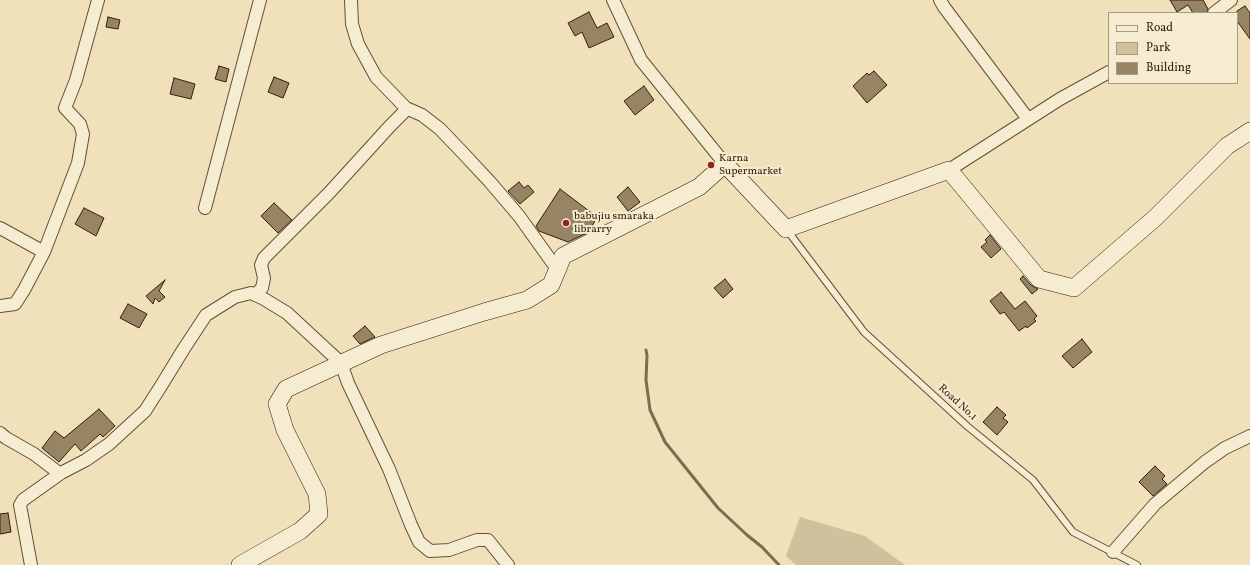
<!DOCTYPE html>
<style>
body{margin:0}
#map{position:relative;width:1250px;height:565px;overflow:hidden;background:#f1e1ba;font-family:Vollkorn,serif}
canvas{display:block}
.legend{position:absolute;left:1108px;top:12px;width:130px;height:72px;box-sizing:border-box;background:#f6ecd2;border:1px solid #a89a81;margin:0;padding:5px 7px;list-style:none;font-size:12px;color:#331f08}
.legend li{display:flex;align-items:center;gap:8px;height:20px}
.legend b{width:20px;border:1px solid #a89a81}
</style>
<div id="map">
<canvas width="1250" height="565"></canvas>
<ul class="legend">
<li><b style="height:5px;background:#f6ecd2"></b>Road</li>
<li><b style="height:11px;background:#d1c09c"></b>Park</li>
<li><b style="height:11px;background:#968465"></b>Building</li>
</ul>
</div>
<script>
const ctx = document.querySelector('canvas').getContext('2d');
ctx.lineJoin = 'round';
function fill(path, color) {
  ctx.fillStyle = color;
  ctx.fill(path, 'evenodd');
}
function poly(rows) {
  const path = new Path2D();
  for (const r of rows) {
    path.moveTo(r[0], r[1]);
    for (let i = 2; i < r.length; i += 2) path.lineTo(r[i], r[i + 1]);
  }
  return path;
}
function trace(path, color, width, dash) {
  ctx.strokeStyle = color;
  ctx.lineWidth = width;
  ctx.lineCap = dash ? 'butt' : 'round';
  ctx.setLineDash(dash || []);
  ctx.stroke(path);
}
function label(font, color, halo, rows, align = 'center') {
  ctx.font = font + ' Vollkorn,serif';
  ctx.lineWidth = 4;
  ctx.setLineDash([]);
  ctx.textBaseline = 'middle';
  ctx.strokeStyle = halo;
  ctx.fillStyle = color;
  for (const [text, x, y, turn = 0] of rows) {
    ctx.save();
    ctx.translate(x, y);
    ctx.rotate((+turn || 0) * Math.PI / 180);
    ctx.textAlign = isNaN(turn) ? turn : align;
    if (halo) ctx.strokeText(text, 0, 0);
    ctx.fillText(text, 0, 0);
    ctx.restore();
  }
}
fill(poly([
 [800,517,865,536,905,565,796,565,786,556]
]), '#d1c09c');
trace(poly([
 [646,350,647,355,646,380,650,410,665,442,718,508,747,535,762,547,779,565]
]), '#7e6c4e', 3);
const building = poly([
 [1170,0,1203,0,1208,9,1207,13,1193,13,1188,5,1177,12,1170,0],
 [1245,6,1250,13,1250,39,1237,21,1237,11,1245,6],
 [589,12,597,28,607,23,614,37,589,48,582,32,575,36,568,23,589,12],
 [108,17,120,20,118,29,106,27,108,17],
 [219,66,229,69,226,82,215,79,219,66],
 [874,71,887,85,867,103,853,86,867,73,869,75,874,71],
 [274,77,289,83,283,98,268,92,274,77],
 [174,78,195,84,191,99,170,94,174,78],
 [644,86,654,100,635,115,624,101,644,86],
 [519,182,524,188,528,185,534,192,520,204,508,191,519,182],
 [628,187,640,202,628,211,617,197,628,187],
 [560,189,597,217,589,232,568,242,539,231,536,226,560,189],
 [274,203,292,220,278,233,261,216,274,203],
 [84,208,104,218,96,236,75,224,84,208],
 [990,235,1001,249,991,258,981,247,987,242,985,240,990,235],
 [1023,276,1031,285,1038,289,1032,294,1020,279,1023,276],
 [725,279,733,289,723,298,714,288,725,279],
 [165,280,159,291,165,297,159,302,155,298,153,304,146,296,165,280],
 [1001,292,1015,309,1025,301,1037,316,1034,319,1036,321,1027,328,1026,326,1019,331,1004,312,1000,314,990,301,1001,292],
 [128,304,147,314,139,328,120,318,128,304],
 [365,326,375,337,360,344,353,336,365,326],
 [1082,339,1092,352,1073,368,1062,356,1082,339],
 [997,407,1006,415,1003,418,1008,422,997,435,983,422,997,407],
 [99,409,115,426,103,437,100,434,81,451,75,444,59,462,42,448,55,431,64,438,99,409],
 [1155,466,1165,476,1162,479,1167,484,1153,496,1139,482,1155,466],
 [8,513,11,532,0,534,0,514,8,513]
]);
fill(building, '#968465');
trace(building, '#331f08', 1);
const lane = poly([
 [787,230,864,332,967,426,1033,480,1073,532,1137,565]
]);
const street = poly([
 [351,0,352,24,358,44,376,77,406,108,422,115,440,129,462,152,490,182,519,216,557,269],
 [613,0,641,60,725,164],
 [940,0,944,7,1028,119],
 [1214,13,1231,0],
 [949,170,1060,99,1109,72],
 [205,208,260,0],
 [0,228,44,252],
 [255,295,262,288,264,278,261,265,264,258,329,193,390,126,403,113,406,108],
 [0,306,15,304,24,290,44,252,78,163,83,134,80,124,65,108,76,80,98,0],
 [0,433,6,438,34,454,59,473,61,473],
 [1113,552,1155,504,1205,462,1225,448,1250,436],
 [31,565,20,505,23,500,61,473,86,460,109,444,145,411,161,386,183,350,206,315,235,297,251,293,264,299,287,313,341,363,348,383,389,469,411,525,419,542,430,551,449,550,477,540,488,540,508,565]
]);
const secondary = poly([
 [240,565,300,531,319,514,317,494,285,430,277,404,286,389,381,345,484,312,527,300,551,285,563,256,699,187,725,164,786,229,949,170,1039,279,1074,288,1155,218,1227,146,1250,131]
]);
trace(lane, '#625034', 8);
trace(street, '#625034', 14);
trace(secondary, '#331f08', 18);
trace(lane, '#f6ecd2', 6);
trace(street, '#f6ecd2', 12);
trace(secondary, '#f6ecd2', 17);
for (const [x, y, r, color] of [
 [711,165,4,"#8f2418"],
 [566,223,4,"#8f2418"]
]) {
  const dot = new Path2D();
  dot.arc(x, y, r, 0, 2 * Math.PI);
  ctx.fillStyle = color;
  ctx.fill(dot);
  trace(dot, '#f6ecd2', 1.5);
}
label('11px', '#331f08', '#f6ecd2', [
 ["Karna",719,159],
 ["Supermarket",719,172],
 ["babujiu smaraka",574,217],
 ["librarry",574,230]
], 'left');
label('11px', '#331f08', '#f6ecd2', [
 ["Road No.1",957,403,42]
]);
</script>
